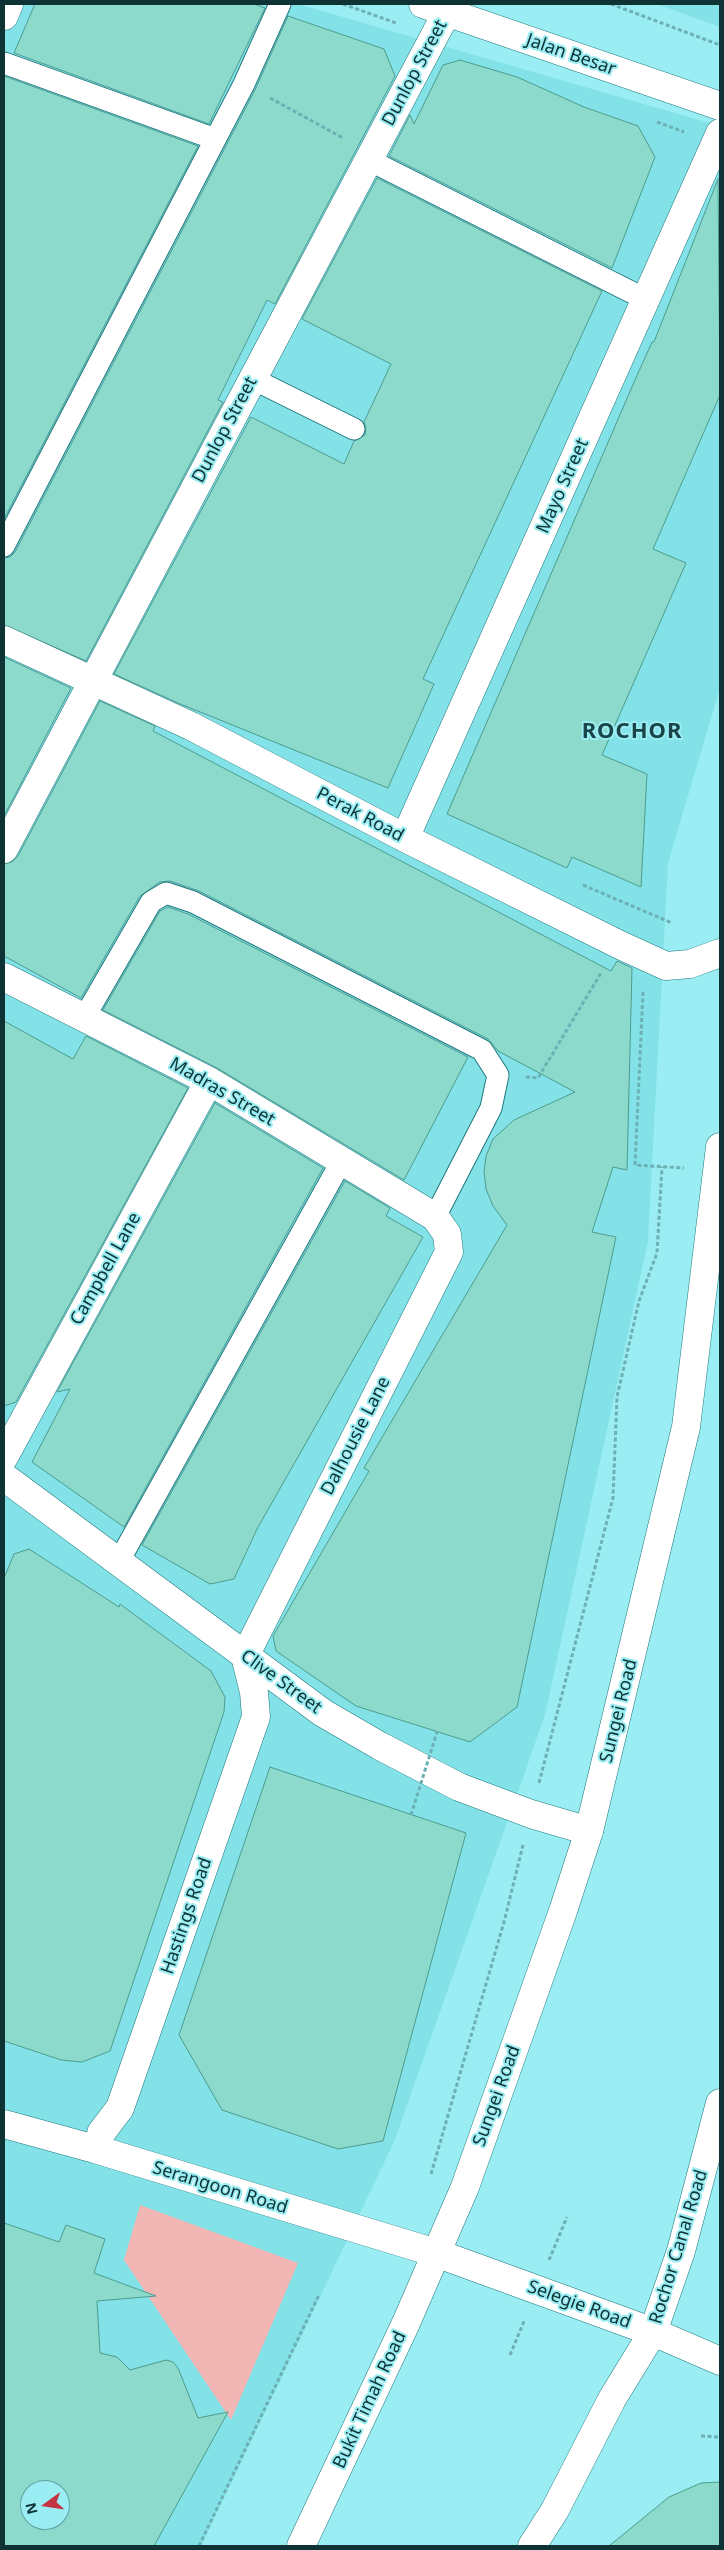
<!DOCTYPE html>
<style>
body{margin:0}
#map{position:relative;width:724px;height:2550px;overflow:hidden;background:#9aedf2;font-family:"Noto Sans",sans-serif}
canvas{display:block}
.frame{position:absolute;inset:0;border:5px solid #0f3335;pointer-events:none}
.north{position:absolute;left:20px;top:2480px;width:50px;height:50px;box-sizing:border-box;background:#9aedf2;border:1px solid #62a3a6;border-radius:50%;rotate:256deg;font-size:14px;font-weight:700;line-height:20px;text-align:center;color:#0f3335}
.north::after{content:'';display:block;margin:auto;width:18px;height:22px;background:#c43440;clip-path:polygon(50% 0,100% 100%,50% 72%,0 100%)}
</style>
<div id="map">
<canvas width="724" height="2550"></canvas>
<div class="frame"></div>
<div class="north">N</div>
</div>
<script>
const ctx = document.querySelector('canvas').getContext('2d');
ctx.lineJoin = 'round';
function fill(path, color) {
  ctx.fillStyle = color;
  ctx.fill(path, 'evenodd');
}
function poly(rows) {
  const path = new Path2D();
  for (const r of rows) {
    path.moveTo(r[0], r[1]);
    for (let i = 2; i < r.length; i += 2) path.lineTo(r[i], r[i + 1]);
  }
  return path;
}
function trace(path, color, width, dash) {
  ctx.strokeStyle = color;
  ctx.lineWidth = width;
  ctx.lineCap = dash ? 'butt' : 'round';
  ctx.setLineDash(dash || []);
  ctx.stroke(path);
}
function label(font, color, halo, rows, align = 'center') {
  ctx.font = font + ' "Noto Sans",sans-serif';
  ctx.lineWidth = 4;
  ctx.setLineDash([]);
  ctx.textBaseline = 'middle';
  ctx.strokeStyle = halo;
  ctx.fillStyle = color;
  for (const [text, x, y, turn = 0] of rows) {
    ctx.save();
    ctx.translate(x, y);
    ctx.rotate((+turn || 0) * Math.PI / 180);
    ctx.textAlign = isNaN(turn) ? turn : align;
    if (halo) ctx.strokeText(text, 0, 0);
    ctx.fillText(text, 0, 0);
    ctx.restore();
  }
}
fill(poly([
 [4,4,298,4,720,126,720,688,668,863,648,1241,545,1715,394,2142,201,2546,4,2546],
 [30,2490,60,2490,60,2520,30,2520],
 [657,4,720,4,720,27]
]), '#83e2e8');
fill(poly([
 [140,2205,298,2263,231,2420,124,2260]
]), '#f2b6b4');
const building = poly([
 [35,4,254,4,265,8,209,124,14,53,35,4],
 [288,16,384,49,395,76,275,304,267,300,218,400,223,402,86,661,4,625,4,558,10,557,15,552,255,90,288,16],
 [460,60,517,77,584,107,638,126,655,157,612,268,389,156,410,115,414,124,443,65,460,60],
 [4,76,198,146,4,519,4,76],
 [377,178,602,291,423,679,434,684,388,788,178,703,114,674,251,417,344,464,354,441,365,435,366,428,364,422,391,364,302,319,377,178],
 [718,179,720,395,653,549,686,563,602,755,647,774,641,887,572,857,567,868,447,814,635,380,652,342,654,342,718,179],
 [4,657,71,688,4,816,4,657],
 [100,701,155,726,153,731,611,971,617,961,632,968,627,1170,613,1167,592,1232,616,1237,517,1707,470,1742,356,1706,276,1651,273,1636,369,1471,364,1468,507,1225,493,1206,486,1189,484,1172,486,1156,493,1139,514,1120,575,1092,498,1051,488,1039,199,891,170,881,160,882,140,896,81,998,4,956,4,864,12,862,18,856,100,701],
 [168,907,188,914,468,1057,404,1180,217,1068,103,1010,160,911,168,907],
 [4,1021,73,1059,86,1036,188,1088,16,1402,4,1406,4,1021],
 [215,1103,323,1168,124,1527,32,1462,70,1389,57,1392,215,1103],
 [345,1181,390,1208,386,1216,423,1237,257,1529,234,1579,210,1584,142,1545,345,1181],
 [29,1549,119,1607,120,1604,211,1671,225,1697,224,1712,110,2051,82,2062,61,2060,4,2041,4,1578,14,1554,29,1549],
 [270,1767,466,1833,383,2141,338,2149,222,2110,179,2035,270,1767],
 [4,2223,59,2242,66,2225,105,2239,94,2273,156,2296,97,2301,100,2353,117,2357,130,2370,166,2360,173,2362,178,2368,198,2418,228,2412,154,2546,4,2546,4,2223],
 [30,2490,60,2490,60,2520,30,2520,30,2490],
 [720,2482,720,2546,609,2546,669,2497,701,2483,720,2482]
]);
fill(building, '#8bdacb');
trace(building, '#4d9c8e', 1);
const lane = poly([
 [4,63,215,139],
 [369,160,647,300],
 [253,379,354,429],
 [4,546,244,84,280,4],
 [84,1018,151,902,166,893,193,902,482,1050,498,1075,491,1108,435,1217],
 [119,1561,341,1162]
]);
const street = poly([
 [4,16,9,4],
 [4,640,191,726,405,838,620,945,666,966,690,964,720,953],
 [405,838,720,133],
 [4,849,447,12],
 [4,977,209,1081,435,1217,447,1234,449,1252,245,1656],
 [4,1457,209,1081],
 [4,1477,323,1713,380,1746,459,1787,531,1814,589,1831],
 [101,2133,120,2108,256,1717,254,1692,245,1656]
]);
const primary = poly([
 [423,4,720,106],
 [4,2124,95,2149,436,2253,653,2332,720,2361]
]);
const highway = poly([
 [301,2546,406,2323,465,2187,563,1911,589,1831,686,1427,720,1147],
 [532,2546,555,2510,612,2399,653,2332,681,2251,720,2103]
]);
trace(lane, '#1f797e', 23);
trace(street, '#1f797e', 29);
trace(primary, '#1f797e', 29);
trace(highway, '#1f797e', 29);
trace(poly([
 [343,4,396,23],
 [611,4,720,45],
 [270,98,343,138],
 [657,122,684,132],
 [583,885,672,923],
 [643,992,635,1165,684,1168],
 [526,1077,538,1078,601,973],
 [539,1783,613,1498,617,1397,639,1301,657,1253,662,1167],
 [431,2174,504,1922,523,1845],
 [549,2260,567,2217],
 [510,2355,525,2319],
 [701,2436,720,2437],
 [199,2546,319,2295]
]), '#6cb0b4', 3, [4, 2.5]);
trace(lane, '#fff', 21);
trace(street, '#fff', 28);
trace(primary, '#fff', 28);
trace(highway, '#fff', 28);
trace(poly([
 [411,1815,437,1732]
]), '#6cb0b4', 3, [4, 2.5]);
label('18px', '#0f3335', '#9aedf2', [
 ["Jalan Besar",571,55,19],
 ["Dunlop Street",415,73,-62],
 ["Dunlop Street",225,430,-62],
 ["Mayo Street",563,486,-66],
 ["Perak Road",360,815,28],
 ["Madras Street",222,1092,30],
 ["Campbell Lane",106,1269,-61],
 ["Dalhousie Lane",356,1436,-63],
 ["Clive Street",281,1682,36],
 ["Sungei Road",619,1711,-76],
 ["Hastings Road",187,1916,-71],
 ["Sungei Road",497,2096,-70],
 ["Serangoon Road",220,2188,17],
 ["Rochor Canal Road",679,2247,-73],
 ["Selegie Road",579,2305,20],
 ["Bukit Timah Road",370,2400,-65]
]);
ctx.letterSpacing = '1px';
label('bold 22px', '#194548', '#9aedf2', [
 ["ROCHOR",632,732]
]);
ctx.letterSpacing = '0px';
</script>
